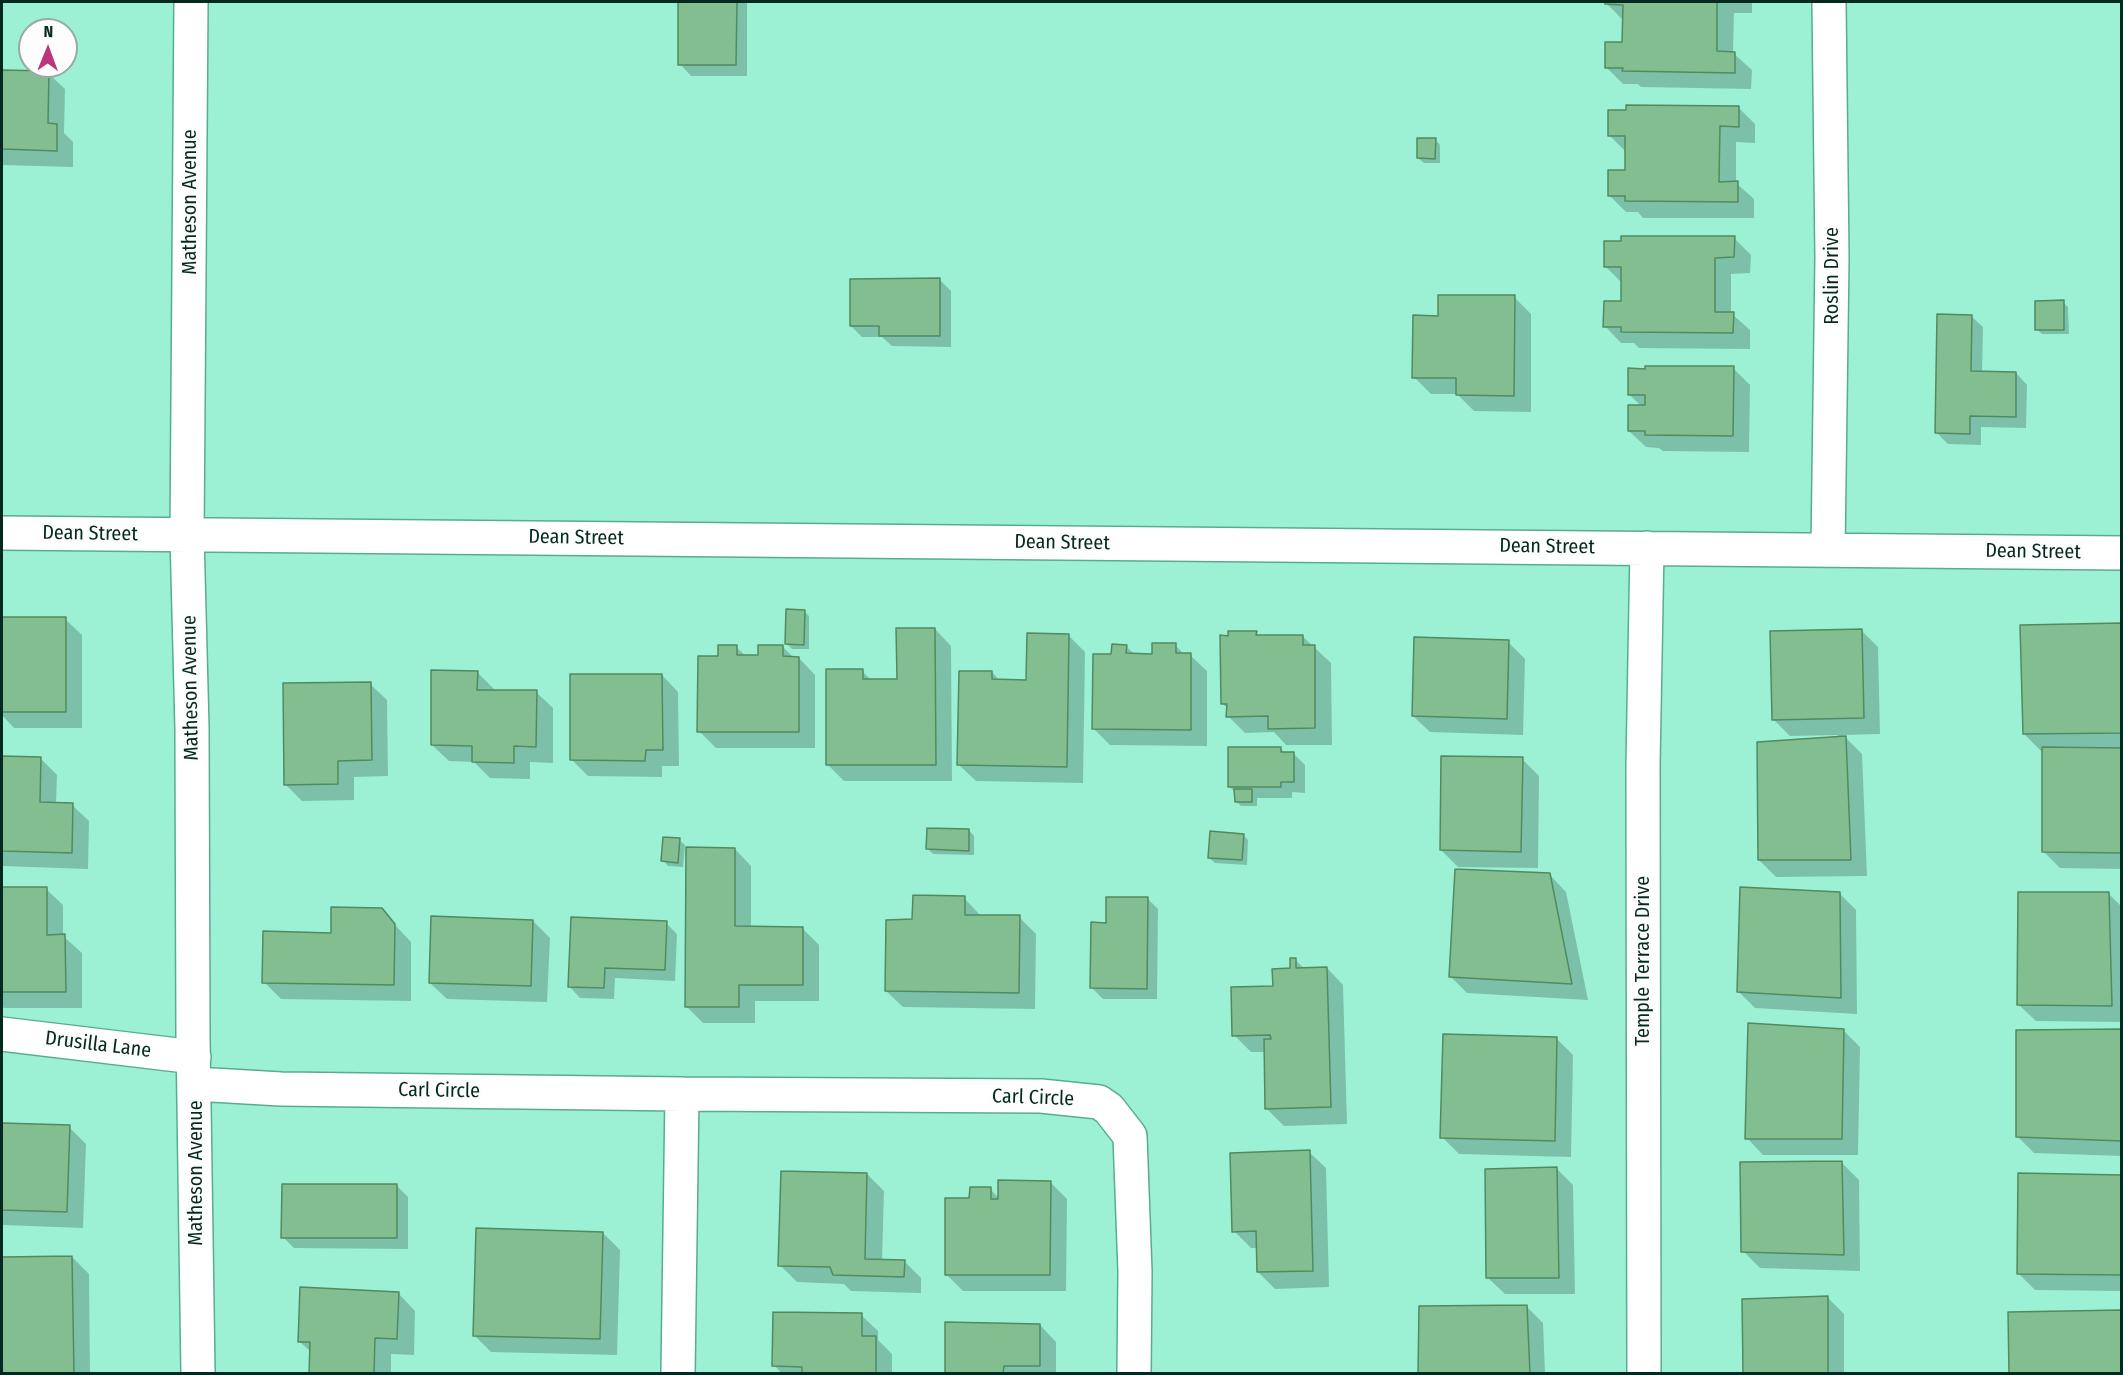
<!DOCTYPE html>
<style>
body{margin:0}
#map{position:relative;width:2123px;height:1375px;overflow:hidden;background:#9cf1d5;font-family:"Fira Sans Condensed",sans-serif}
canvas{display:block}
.frame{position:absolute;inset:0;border:3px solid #042920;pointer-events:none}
.north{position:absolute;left:18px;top:18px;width:60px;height:60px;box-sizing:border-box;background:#fdfdfd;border:2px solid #99a8a5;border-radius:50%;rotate:1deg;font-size:16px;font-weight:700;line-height:24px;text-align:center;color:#042920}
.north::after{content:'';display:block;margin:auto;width:21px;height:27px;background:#ba377e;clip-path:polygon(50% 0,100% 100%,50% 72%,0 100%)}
</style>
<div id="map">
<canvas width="2123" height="1375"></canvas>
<div class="frame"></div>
<div class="north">N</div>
</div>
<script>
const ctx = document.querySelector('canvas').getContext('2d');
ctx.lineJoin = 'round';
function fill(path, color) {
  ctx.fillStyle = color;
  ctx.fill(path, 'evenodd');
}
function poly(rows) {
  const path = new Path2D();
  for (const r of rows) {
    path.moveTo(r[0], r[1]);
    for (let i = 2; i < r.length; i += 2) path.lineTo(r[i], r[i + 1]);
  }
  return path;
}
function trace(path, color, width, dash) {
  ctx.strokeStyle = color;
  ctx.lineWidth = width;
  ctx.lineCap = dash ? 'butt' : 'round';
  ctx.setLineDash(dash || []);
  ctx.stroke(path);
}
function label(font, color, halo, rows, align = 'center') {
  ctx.font = font + ' "Fira Sans Condensed",sans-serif';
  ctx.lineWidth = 6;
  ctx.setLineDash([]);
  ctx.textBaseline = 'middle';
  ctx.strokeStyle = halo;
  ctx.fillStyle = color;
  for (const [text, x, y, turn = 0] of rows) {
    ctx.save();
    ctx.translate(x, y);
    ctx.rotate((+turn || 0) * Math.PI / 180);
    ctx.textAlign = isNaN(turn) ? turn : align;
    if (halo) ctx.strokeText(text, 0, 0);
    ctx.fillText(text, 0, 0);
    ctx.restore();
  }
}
fill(poly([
 [680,2,747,2,747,76,691,76,680,64],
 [1607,2,1752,2,1752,13,1734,13,1733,53,1752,70,1751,89,1641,87,1638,84,1623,84,1606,67,1624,43,1624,21,1607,4],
 [2,72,48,73,65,89,64,133,73,142,73,167,2,165],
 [1738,107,1755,124,1755,143,1736,142,1736,183,1754,199,1754,218,1643,218,1638,212,1626,212,1609,195,1627,172,1627,153,1610,136,1627,112],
 [1435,139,1440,145,1440,163,1424,163,1418,158],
 [1734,238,1751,255,1750,273,1731,274,1731,313,1750,330,1750,349,1639,348,1634,343,1621,343,1605,326,1622,303,1623,284,1605,266],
 [940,280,951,291,951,347,892,346,882,337,862,337,851,326],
 [1514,297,1531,314,1531,412,1474,411,1457,394,1431,394,1414,377,1440,317],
 [2063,302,2068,307,2069,334,2042,334,2037,329],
 [1971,316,1983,327,1982,373,2016,373,2027,385,2026,428,1981,427,1981,445,1948,444,1937,433],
 [1733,368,1750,385,1749,452,1663,451,1659,448,1646,447,1629,431,1642,407,1629,394],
 [804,611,809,616,809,649,792,649,787,644],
 [2,619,65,619,82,635,82,728,14,728,2,715],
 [2121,625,2122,869,2060,868,2043,851,2043,750,2041,751,2024,734],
 [935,629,951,646,952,781,844,781,827,764,862,671,872,681,898,681],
 [1861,630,1878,647,1880,734,1843,735,1862,754,1867,876,1776,877,1759,860,1838,738,1838,735,1790,736,1773,719],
 [1256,632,1260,637,1302,636,1331,663,1332,745,1286,745,1274,732,1245,733,1228,716,1228,709,1222,703,1229,637],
 [1068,635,1085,652,1083,783,976,781,959,765,992,672,1000,681,1028,681],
 [1508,642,1525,659,1523,735,1430,732,1413,716],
 [1175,645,1185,655,1190,655,1207,671,1207,746,1110,745,1093,728,1113,656,1126,646,1135,655,1154,655],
 [782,646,794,658,799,658,815,675,815,748,716,748,699,731,720,657,736,647,746,656,760,657],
 [477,672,494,689,494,691,536,692,553,708,553,763,530,762,530,779,490,778,474,762,449,761,432,745],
 [662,675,678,692,679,766,662,766,662,777,588,776,571,759],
 [370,684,387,700,388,776,354,777,354,800,302,801,285,784],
 [1281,749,1285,753,1294,754,1305,765,1305,793,1292,792,1292,798,1257,798,1257,806,1241,806,1236,801,1236,793,1230,787],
 [2,757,40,758,57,775,56,804,72,805,89,821,88,869,2,866],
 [1522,759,1539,776,1538,868,1458,867,1441,850],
 [969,830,974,836,974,855,933,854,928,849],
 [1243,835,1248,840,1247,865,1215,863,1209,858],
 [679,840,685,845,683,867,668,866,663,860],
 [735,849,751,866,751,928,802,928,819,945,819,1001,755,1001,755,1023,703,1023,686,1006],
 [1550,875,1566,892,1588,1000,1467,993,1450,976],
 [2,888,46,889,63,905,63,936,82,953,82,1008,4,1008,2,1006],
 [1839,893,1856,910,1857,1014,1755,1008,1738,991],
 [2108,893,2122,907,2122,1022,2036,1021,2019,1005],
 [964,898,981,916,1019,917,1036,934,1035,1009,903,1007,886,991,914,921],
 [1147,898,1158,909,1157,999,1103,999,1092,988,1107,924],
 [381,910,411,942,411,1001,281,999,264,982,332,934],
 [533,921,550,938,547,1002,447,999,430,983],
 [666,923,677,934,675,981,615,978,614,999,580,998,569,986],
 [1295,960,1305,969,1327,968,1343,985,1347,1124,1284,1126,1267,1109,1265,1052,1251,1052,1234,1035,1292,969],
 [1843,1030,1860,1047,1858,1155,1763,1155,1747,1138],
 [2122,1031,2122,1156,2034,1153,2018,1137],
 [1556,1038,1573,1055,1571,1157,1459,1154,1442,1137],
 [2,1125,69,1127,86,1144,83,1228,3,1225,2,1223],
 [1309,1152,1326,1168,1329,1287,1275,1289,1258,1272,1258,1248,1251,1248,1234,1231],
 [1842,1163,1859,1180,1860,1271,1760,1268,1743,1251],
 [1556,1168,1573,1185,1575,1294,1505,1294,1488,1278],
 [867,1174,884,1191,882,1261,904,1261,921,1278,921,1293,851,1291,844,1284,797,1282,780,1265],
 [2122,1176,2122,1291,2035,1290,2019,1274],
 [1050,1182,1067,1199,1066,1291,963,1291,946,1274,971,1200,990,1189,999,1198],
 [397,1186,408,1197,408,1249,294,1248,283,1237],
 [603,1233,620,1250,617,1355,491,1352,474,1335],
 [72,1257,89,1274,90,1374,2,1374,2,1258],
 [399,1294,415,1311,414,1355,391,1354,391,1374,311,1374,312,1353,299,1341],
 [1827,1297,1844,1314,1844,1374,1744,1374],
 [1527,1307,1543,1323,1545,1374,1420,1374],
 [861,1315,878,1331,878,1340,892,1354,892,1374,782,1374,774,1365],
 [1040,1325,1056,1342,1056,1374,946,1374]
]), '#0003');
const building = poly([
 [678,2,737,2,736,65,678,65,678,2],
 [1605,2,1717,2,1717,51,1735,52,1735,73,1622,71,1623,68,1605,68,1605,42,1622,42,1623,5,1605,4,1605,2],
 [2,70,49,71,48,123,57,124,57,151,2,149,2,70],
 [1626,105,1739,106,1739,127,1720,126,1719,182,1738,181,1738,202,1625,201,1625,196,1608,196,1608,170,1625,170,1625,136,1608,136,1608,110,1626,110,1626,105],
 [1417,138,1436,138,1435,159,1417,158,1417,138],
 [1621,236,1735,236,1734,257,1715,258,1715,312,1734,312,1733,333,1621,332,1621,327,1603,327,1604,301,1621,301,1621,267,1604,267,1604,241,1621,241,1621,236],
 [940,278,940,336,879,336,879,326,850,326,850,279,940,278],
 [1438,295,1515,295,1514,396,1456,395,1456,378,1412,378,1413,315,1438,316,1438,295],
 [2064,300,2064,330,2035,330,2035,301,2064,300],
 [1937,314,1972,315,1971,371,2016,372,2016,417,1970,416,1970,434,1935,433,1937,314],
 [1645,366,1734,366,1733,436,1645,435,1645,431,1628,431,1628,405,1645,405,1645,395,1628,395,1628,368,1645,369,1645,366],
 [786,609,805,610,804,645,785,644,786,609],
 [2,617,66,617,66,712,2,712,2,617],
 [2121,623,2122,733,2023,734,2020,625,2121,623],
 [896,628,935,628,936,765,826,765,826,669,863,669,863,679,897,679,896,628],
 [1862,629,1864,718,1772,720,1770,631,1862,629],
 [1228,631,1257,631,1256,635,1303,635,1303,645,1315,645,1315,728,1268,729,1268,716,1226,717,1227,704,1221,704,1220,635,1228,636,1228,631],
 [1027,633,1069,634,1067,767,957,765,959,671,992,671,992,679,1026,680,1027,633],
 [1414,637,1509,640,1507,719,1412,716,1414,637],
 [1152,643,1176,643,1176,653,1191,653,1191,730,1092,729,1093,654,1111,654,1112,644,1127,645,1126,653,1152,654,1152,643],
 [718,645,737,645,737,655,758,655,758,645,783,645,783,656,799,657,799,732,697,732,698,656,718,656,718,645],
 [431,670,478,671,477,690,537,690,536,747,514,746,514,763,472,762,472,746,431,745,431,670],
 [570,674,662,674,663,750,646,750,645,761,570,760,570,674],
 [371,682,372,760,338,761,338,784,284,785,283,683,371,682],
 [1846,736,1851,860,1758,860,1757,742,1846,736],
 [1228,747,1281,747,1281,752,1294,752,1294,782,1281,782,1281,787,1228,787,1228,747],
 [2042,747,2122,748,2122,853,2042,852,2042,747],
 [2,756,41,757,40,802,73,803,72,853,2,851,2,756],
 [1441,756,1523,757,1521,852,1440,850,1441,756],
 [1234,789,1252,789,1252,802,1235,802,1234,789],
 [927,828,969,829,969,851,926,849,927,828],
 [1210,831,1244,834,1242,860,1208,858,1210,831],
 [663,837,680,838,678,863,661,861,663,837],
 [686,847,735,848,735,926,803,927,803,985,739,985,739,1007,685,1007,686,847],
 [1455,869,1550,873,1572,984,1449,977,1455,869],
 [2,887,47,887,47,935,65,934,66,992,2,992,2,887],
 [1740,887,1840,892,1841,998,1737,992,1740,887],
 [2018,892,2109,892,2112,1006,2017,1005,2018,892],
 [913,895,965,896,965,915,1020,915,1019,993,885,991,886,920,912,919,913,895],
 [1106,897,1148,897,1147,989,1090,988,1091,922,1106,923,1106,897],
 [331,907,382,908,395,924,394,985,262,983,263,931,331,933,331,907],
 [431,916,533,920,531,986,429,983,431,916],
 [571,917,667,921,665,970,605,968,604,988,568,987,571,917],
 [1290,958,1296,958,1296,968,1327,967,1331,1107,1265,1109,1264,1039,1271,1039,1270,1035,1232,1036,1231,987,1273,986,1272,969,1290,968,1290,958],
 [1748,1023,1844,1029,1842,1139,1745,1139,1748,1023],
 [2122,1029,2122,1141,2016,1137,2016,1030,2122,1029],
 [1443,1034,1557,1037,1555,1141,1440,1138,1443,1034],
 [2,1123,70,1125,67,1212,2,1210,2,1123],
 [1310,1150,1313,1271,1257,1272,1256,1231,1232,1232,1230,1153,1310,1150],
 [1842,1161,1844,1255,1741,1252,1740,1162,1842,1161],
 [1557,1167,1559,1278,1486,1278,1485,1169,1557,1167],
 [781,1171,867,1173,865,1259,905,1260,904,1277,833,1275,830,1267,778,1266,781,1171],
 [2018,1173,2122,1175,2121,1275,2017,1274,2018,1173],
 [998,1180,1051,1181,1050,1275,945,1275,945,1198,969,1198,970,1187,991,1187,991,1199,998,1199,998,1180],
 [282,1184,397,1184,397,1238,281,1238,282,1184],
 [476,1228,603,1232,600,1339,473,1336,476,1228],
 [72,1256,74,1374,2,1374,2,1257,72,1256],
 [300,1287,399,1292,397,1339,375,1338,374,1374,309,1374,310,1342,298,1342,300,1287],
 [1828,1296,1828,1374,1743,1374,1742,1299,1828,1296],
 [1527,1305,1530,1374,1418,1374,1419,1306,1527,1305],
 [2122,1310,2122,1374,2009,1374,2008,1312,2122,1310],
 [773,1312,862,1313,862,1336,876,1336,876,1374,802,1374,802,1367,772,1366,773,1312],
 [945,1322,1040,1324,1040,1366,1004,1366,1003,1374,945,1374,945,1322]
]);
fill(building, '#82be90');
trace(building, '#508b60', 1.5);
const street = poly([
 [191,2,187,535,192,728,193,1037,198,1374],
 [2,533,2122,553],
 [1828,550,1832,258,1829,2],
 [2,1034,194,1057],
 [195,1084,281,1089,682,1094],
 [678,1374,682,1094,1041,1096,1099,1102,1109,1109,1130,1136,1135,1272,1134,1374],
 [1644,1374,1643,765,1647,548]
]);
trace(street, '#58ac92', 36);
trace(street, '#fff', 33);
label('20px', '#042920', '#fdfdfd', [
 ["Matheson Avenue",190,202,-90],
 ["Roslin Drive",1832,276,-90],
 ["Dean Street",90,534,1],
 ["Dean Street",576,538,1],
 ["Dean Street",1062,543,1],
 ["Dean Street",1547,547,1],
 ["Dean Street",2033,552,1],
 ["Matheson Avenue",191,688,-91],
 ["Temple Terrace Drive",1643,961,-90],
 ["Drusilla Lane",98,1045,7],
 ["Carl Circle",439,1091,1],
 ["Carl Circle",1033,1098,2],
 ["Matheson Avenue",196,1173,-90]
]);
</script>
